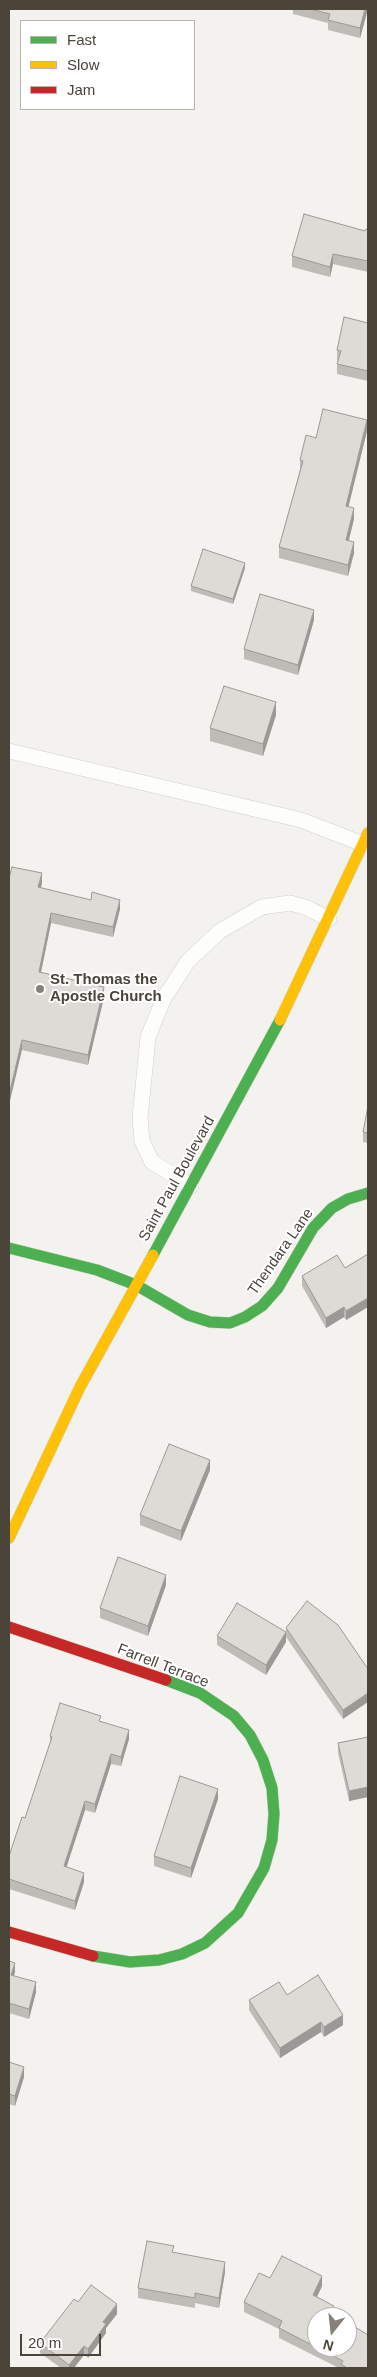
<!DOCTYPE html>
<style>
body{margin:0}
#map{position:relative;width:377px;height:2377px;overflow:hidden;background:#f4f2ee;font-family:Helvetica,sans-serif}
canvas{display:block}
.frame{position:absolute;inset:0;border:10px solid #4b4439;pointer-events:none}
.legend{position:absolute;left:20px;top:20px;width:175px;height:90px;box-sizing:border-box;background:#fff;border:1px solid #b7b4b0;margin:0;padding:6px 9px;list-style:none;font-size:15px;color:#4b4439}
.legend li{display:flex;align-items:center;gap:10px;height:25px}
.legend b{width:25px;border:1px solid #b7b4b0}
.north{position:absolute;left:307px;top:2307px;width:50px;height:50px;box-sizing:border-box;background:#fff;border:1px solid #b7b4b0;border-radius:50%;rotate:196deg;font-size:14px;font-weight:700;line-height:20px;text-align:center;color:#4b4439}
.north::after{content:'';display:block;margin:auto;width:18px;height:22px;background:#868178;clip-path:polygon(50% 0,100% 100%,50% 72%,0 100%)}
.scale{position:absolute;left:20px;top:2334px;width:81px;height:22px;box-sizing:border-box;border:2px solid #4b4439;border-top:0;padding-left:6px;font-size:15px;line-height:18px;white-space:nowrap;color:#4b4439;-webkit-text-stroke:4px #fff;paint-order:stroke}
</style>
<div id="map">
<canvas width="377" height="2377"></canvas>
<div class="frame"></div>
<ul class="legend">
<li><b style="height:6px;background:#4caf50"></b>Fast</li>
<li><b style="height:6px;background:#ffc107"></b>Slow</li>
<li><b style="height:6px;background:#c62828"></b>Jam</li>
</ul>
<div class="north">N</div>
<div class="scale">20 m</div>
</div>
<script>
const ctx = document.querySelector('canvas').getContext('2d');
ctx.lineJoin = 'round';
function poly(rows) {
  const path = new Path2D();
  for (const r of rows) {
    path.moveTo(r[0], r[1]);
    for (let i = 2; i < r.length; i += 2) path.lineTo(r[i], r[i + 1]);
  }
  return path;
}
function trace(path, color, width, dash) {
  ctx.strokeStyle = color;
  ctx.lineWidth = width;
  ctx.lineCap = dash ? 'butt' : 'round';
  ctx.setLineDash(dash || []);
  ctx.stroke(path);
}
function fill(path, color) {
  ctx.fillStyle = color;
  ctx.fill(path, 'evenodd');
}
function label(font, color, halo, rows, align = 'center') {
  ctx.font = font + ' Helvetica,sans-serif';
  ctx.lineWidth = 4;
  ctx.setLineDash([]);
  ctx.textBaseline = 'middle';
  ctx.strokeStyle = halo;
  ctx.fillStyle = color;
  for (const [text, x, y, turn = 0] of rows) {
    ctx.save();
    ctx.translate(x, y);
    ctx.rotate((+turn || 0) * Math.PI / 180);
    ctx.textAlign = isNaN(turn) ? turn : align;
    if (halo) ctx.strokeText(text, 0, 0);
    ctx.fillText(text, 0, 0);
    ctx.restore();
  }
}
const lane = poly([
 [9,751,301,820,363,844],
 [191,1186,152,1162,142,1141,140,1118,148,1037,164,998,188,961,220,931,262,907,290,903,305,907,329,919]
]);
const fast = poly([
 [9,1248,97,1270,136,1285,188,1315,210,1322,230,1323,245,1317,262,1306,278,1288,313,1228,332,1208,348,1199,368,1193],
 [153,1255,280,1020],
 [93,1956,130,1962,159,1960,182,1954,205,1943,238,1913,264,1868,272,1840,274,1814,272,1788,263,1760,250,1735,234,1716,200,1693,166,1680]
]);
const slow = poly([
 [280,1020,368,833],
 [9,1538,80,1387,153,1255]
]);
const jam = poly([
 [9,1627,166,1680],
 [9,1932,93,1956]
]);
trace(lane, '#d2d0cb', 16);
trace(fast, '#d3cfc5', 12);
trace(slow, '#d3cfc5', 12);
trace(jam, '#d3cfc5', 12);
trace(lane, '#fdfdfc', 15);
trace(fast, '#4caf50', 11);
trace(slow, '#ffc107', 11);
trace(jam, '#c62828', 11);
fill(poly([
 [293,9,368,9,360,38,328,30,328,23,293,14],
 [368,230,368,272,333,264,330,277,292,267,292,256],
 [368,323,368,381,337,374,337,364,338,360,337,360,337,350],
 [367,431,348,506,354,519,349,540,354,553,348,576,279,558,279,547,300,470,300,460,316,438],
 [245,568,233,604,191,591,191,586],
 [314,620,298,675,244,659,244,649],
 [276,715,263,756,210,741,210,728],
 [9,878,42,883,41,888,120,909,113,937,51,923,41,972,104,997,88,1065,22,1050],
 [368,1106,368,1143,363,1142,363,1132],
 [368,1254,368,1307,346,1320,344,1317,326,1328,302,1286,302,1276,345,1268],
 [210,1470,181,1541,140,1525,140,1515],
 [166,1585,148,1636,100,1618,100,1608],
 [286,1628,368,1669,343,1719,286,1637],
 [217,1636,286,1642,266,1675,217,1645],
 [101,1721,129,1739,121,1766,111,1764,95,1813,85,1810,66,1867,84,1882,75,1910,9,1889,9,1856,25,1818,50,1744,50,1736],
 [368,1737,368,1797,349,1801,338,1753,338,1743],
 [218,1799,191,1878,154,1866,154,1856],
 [9,1961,15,1972,14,1976,36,1992,29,2019,9,2013],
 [287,1995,343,2025,324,2037,321,2032,280,2058,249,2010,249,2000],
 [9,2062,24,2077,15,2106,9,2104],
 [174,2253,225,2272,219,2308,195,2303,195,2308,138,2298,138,2288],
 [270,2278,322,2286,317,2297,334,2314,368,2368,339,2368,279,2338,279,2329,244,2312,244,2302],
 [78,2302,117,2314,106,2328,106,2333,88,2358,84,2355,74,2368,61,2368,40,2353,40,2343]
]), '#bfbcb8');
fill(poly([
 [365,9,368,9,360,38,360,28],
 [333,254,333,264,330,277,330,267],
 [367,420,367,431,346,517,346,506],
 [354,508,354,519,346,551,346,540],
 [354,542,354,553,348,576,348,565],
 [245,563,245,568,233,604,233,599],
 [314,610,314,620,298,675,298,665],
 [276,702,276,715,263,756,263,744],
 [42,873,42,883,38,897,38,887],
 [120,900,120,909,113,937,113,927],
 [51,913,51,923,39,982,39,972],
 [104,987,104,997,88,1065,88,1055],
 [22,1040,22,1050,9,1105,9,1095],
 [368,1298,368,1307,346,1320,346,1311],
 [344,1307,344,1317,326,1328,326,1318],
 [210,1460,210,1470,181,1541,181,1531],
 [166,1575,166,1585,148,1636,148,1626],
 [286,1632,286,1642,266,1675,266,1665],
 [368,1693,368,1702,343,1719,343,1710],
 [129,1730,129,1739,121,1766,121,1757],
 [111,1754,111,1764,95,1813,95,1804],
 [368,1787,368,1797,349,1801,349,1791],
 [218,1789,218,1799,191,1878,191,1868],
 [85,1801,85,1810,64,1875,64,1866],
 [84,1873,84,1882,75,1910,75,1901],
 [15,1963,15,1972,11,1985,11,1975],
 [36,1982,36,1992,29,2019,29,2009],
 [343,2015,343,2025,324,2037,324,2027],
 [321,2022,321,2032,280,2058,280,2048],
 [24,2067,24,2077,15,2106,15,2096],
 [225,2262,225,2272,219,2308,219,2298],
 [322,2276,322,2286,313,2305,313,2295],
 [117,2304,117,2314,106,2328,106,2333,88,2358,88,2349,103,2322],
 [334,2306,334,2316,331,2312],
 [84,2346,84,2355,74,2368,69,2368,69,2365]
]), '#9b9996');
const building = poly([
 [310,9,365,9,360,28,328,20,330,14,310,9],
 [304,214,365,231,366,229,368,230,368,261,333,254,330,267,292,256,304,214],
 [344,317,368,323,368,371,337,364,341,351,337,350,344,317],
 [323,409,367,420,346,506,354,508,346,540,354,542,348,565,279,547,303,461,300,460,306,435,316,438,323,409],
 [203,549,245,563,233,599,191,586,203,549],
 [260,594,314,610,298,665,244,649,260,594],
 [224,686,276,702,263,744,210,728,224,686],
 [12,867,42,873,38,887,91,900,92,892,120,900,113,927,51,913,39,972,104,987,88,1055,22,1040,9,1095,9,878,12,867],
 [368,1106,368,1133,363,1132,368,1106],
 [368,1254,368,1298,346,1311,344,1307,326,1318,302,1276,337,1255,345,1268,368,1254],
 [169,1444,210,1460,181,1531,140,1515,169,1444],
 [118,1557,166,1575,148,1626,100,1608,118,1557],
 [307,1601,338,1625,368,1669,368,1693,343,1710,286,1628,307,1601],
 [237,1603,286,1632,266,1665,217,1636,237,1603],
 [60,1703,101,1716,99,1721,129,1730,121,1757,111,1754,95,1804,85,1801,64,1866,84,1873,75,1901,9,1879,9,1856,22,1817,25,1818,52,1737,50,1736,60,1703],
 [368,1737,368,1787,349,1791,338,1743,368,1737],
 [180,1776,218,1789,191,1868,154,1856,180,1776],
 [9,1961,15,1963,11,1975,36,1982,29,2009,9,2003,9,1961],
 [318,1975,343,2015,324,2027,321,2022,280,2048,249,2000,279,1982,287,1995,318,1975],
 [9,2062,24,2067,15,2096,9,2094,9,2062],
 [147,2241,174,2246,172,2252,225,2262,219,2298,195,2293,195,2298,138,2288,147,2241],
 [282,2256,322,2276,313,2295,334,2306,331,2312,339,2317,317,2317,317,2347,347,2347,347,2322,368,2335,368,2368,347,2368,341,2364,343,2361,279,2328,282,2321,244,2302,259,2273,270,2278,282,2256],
 [91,2285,117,2304,103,2322,106,2324,88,2349,84,2346,69,2365,40,2343,74,2299,78,2302,91,2285]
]);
fill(building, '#dedbd6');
trace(building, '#9b9996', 1);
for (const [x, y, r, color] of [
 [40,989,5,"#868178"]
]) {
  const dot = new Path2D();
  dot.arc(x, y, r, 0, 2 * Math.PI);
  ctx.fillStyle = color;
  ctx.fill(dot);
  trace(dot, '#fff', 2);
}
label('bold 15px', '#4b4439', '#fff', [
 ["St. Thomas the",50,980],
 ["Apostle Church",50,997]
], 'left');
label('15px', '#4b4439', '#fff', [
 ["Saint Paul Boulevard",177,1179,-61],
 ["Thendara Lane",281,1252,-55],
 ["Farrell Terrace",163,1666,21]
]);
</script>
